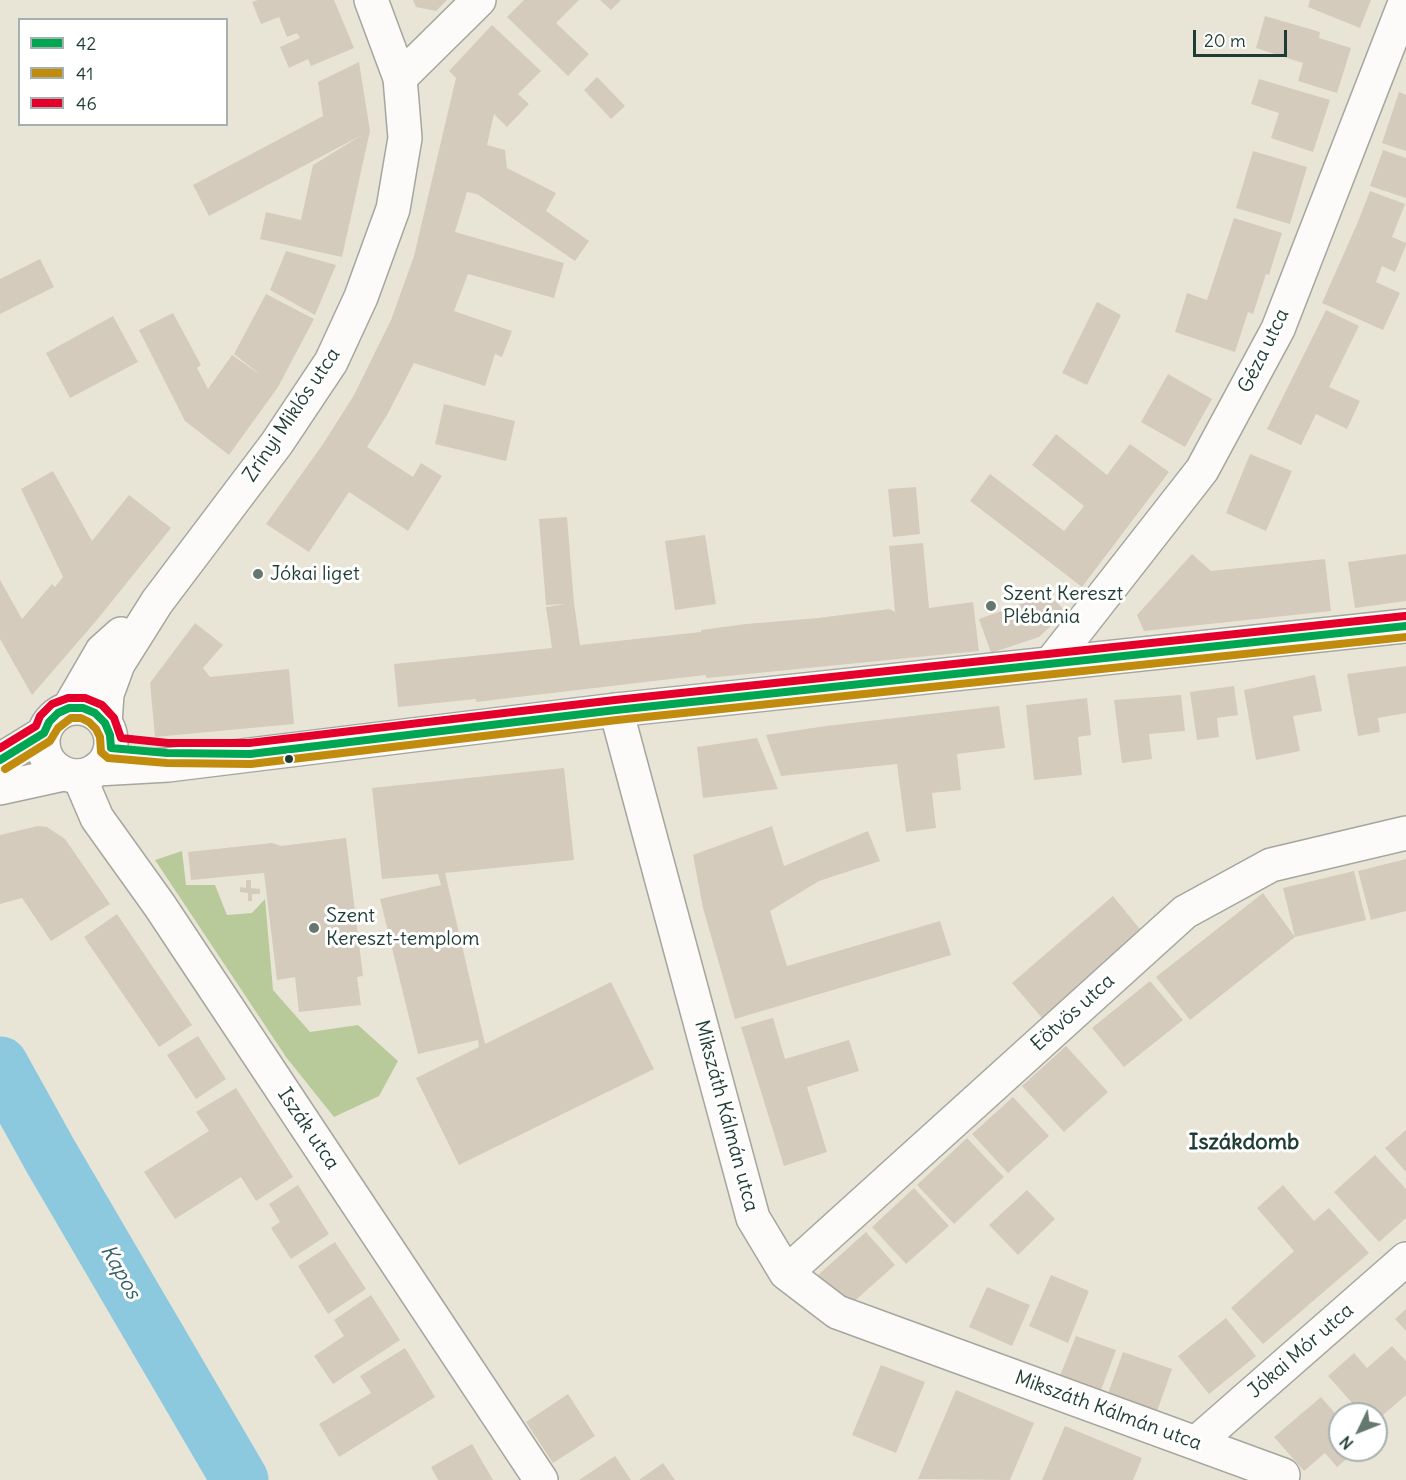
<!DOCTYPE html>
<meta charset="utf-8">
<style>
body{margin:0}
#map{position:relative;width:1406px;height:1480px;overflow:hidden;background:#e8e5d7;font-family:Delius,sans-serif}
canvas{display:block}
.legend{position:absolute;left:18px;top:18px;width:210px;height:108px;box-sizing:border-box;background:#fff;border:2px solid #a5b1ae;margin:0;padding:8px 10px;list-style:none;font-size:18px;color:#1f3d34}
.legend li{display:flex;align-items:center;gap:12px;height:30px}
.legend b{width:30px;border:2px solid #a5b1ae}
.north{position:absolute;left:1328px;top:1402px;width:60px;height:60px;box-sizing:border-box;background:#fff;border:2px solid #a5b1ae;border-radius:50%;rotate:227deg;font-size:16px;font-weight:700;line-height:24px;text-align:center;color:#1f3d34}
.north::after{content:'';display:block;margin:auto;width:21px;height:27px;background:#65786d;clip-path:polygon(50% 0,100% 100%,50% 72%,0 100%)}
.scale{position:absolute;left:1193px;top:30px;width:94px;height:27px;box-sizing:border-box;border:3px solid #1f3d34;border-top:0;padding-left:8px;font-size:18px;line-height:21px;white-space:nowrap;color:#1f3d34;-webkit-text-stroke:4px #fff;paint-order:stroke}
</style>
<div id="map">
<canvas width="1406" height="1480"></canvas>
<ul class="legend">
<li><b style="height:8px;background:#00a651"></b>42</li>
<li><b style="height:8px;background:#c18c0d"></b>41</li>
<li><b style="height:8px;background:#e4002b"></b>46</li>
</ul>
<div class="north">N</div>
<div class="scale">20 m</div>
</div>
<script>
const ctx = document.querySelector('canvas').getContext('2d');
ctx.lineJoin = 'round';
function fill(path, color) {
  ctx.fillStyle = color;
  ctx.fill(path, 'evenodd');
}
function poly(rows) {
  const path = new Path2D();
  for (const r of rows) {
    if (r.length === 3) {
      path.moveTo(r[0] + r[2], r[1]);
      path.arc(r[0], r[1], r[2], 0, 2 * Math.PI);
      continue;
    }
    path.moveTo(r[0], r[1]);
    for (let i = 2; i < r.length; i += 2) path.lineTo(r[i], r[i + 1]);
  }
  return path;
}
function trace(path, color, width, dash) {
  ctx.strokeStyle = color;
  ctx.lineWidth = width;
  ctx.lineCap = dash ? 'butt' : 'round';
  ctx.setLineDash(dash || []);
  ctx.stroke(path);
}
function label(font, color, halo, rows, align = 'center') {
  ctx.font = font + ' Delius,sans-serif';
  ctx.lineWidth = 6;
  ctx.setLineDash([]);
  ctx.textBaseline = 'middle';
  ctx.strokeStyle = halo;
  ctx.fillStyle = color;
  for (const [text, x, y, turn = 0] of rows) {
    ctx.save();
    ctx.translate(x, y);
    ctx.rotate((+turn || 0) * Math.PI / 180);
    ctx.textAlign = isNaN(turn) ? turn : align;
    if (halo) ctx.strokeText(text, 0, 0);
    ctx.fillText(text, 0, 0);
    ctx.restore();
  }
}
fill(poly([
 [182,851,186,885,215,885,227,915,252,913,265,899,273,990,310,1032,358,1025,398,1061,379,1096,334,1117,286,1057,155,860]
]), '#b8ca9a');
trace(poly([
 [0,1065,51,1157,240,1480]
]), '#8cc9df', 57);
fill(poly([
 [258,0,334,0,354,48,311,66,308,59,289,68,280,47,300,38,297,33,287,37,279,17,261,24,252,2],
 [413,0,447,0,436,11,416,7],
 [524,0,579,0,556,23,589,54,568,76,507,17],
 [600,0,621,0,611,10],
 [1310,0,1371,0,1360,28,1308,7],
 [1265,16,1320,32,1319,38,1351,48,1337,93,1298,81,1303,63,1256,48],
 [492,25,541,71,518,94,529,104,507,127,494,114,487,145,505,150,507,168,556,193,546,211,589,241,575,261,477,194,467,192,455,232,564,263,554,298,468,274,454,311,512,331,502,357,495,354,485,386,414,363,387,415,367,447,413,477,421,463,442,476,408,531,349,492,309,552,266,524,323,444,354,395,391,320,414,256,456,78,449,71],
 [359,62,370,131,342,257,260,239,266,212,301,220,313,165,362,135,209,216,193,185,323,116,318,82],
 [597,77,625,106,611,119,584,90],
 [1259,79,1330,100,1313,152,1271,138,1279,113,1251,104],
 [1399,92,1406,95,1406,151,1382,143],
 [1383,150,1406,158,1406,198,1370,186],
 [1253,151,1307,167,1290,224,1236,208],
 [1370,191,1405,204,1392,237,1406,243,1406,245,1395,272,1382,266,1376,282,1400,293,1383,330,1322,303,1357,224],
 [1234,218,1282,233,1269,275,1266,274,1253,314,1248,312,1235,352,1175,332,1187,293,1207,300],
 [286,251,336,265,315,315,270,290],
 [40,259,54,287,0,314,0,279],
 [266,294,314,319,278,387,229,455,185,421,139,330,173,313,201,365,197,368,208,389,232,355,262,376,234,354],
 [1097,302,1121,315,1087,385,1062,373],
 [1326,310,1359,326,1329,387,1360,401,1347,429,1316,414,1301,445,1267,429],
 [113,316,138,362,70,398,46,353],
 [1168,374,1212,399,1185,447,1141,422],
 [444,404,515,421,506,461,435,444],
 [1056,434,1107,475,1130,444,1169,472,1082,587,970,501,990,474,1064,531,1084,506,1032,465],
 [1250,454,1292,471,1266,531,1226,513],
 [53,471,92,541,129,495,171,528,96,621,32,695,0,639,0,580,22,619,52,584,55,587,63,577,21,489],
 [916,487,920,534,893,537,888,489],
 [567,517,574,603,580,645,701,632,701,630,746,624,818,618,890,609,895,612,889,546,923,543,929,608,973,602,979,651,707,678,705,675,476,702,476,699,398,707,394,664,552,648,546,607,566,604,546,605,539,519],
 [705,535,716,604,675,610,665,541],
 [1192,554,1211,571,1325,559,1331,611,1144,631,1137,615],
 [1406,554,1406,601,1355,608,1348,562],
 [1043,588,1066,612,1039,637,991,653,979,619,1027,602],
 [195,623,223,645,203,668,210,677,289,669,294,724,155,737,150,683],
 [1406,666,1406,713,1378,718,1380,732,1358,736,1347,674],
 [1315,675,1322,711,1293,716,1300,751,1256,760,1244,690],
 [1234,686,1238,715,1217,718,1219,737,1197,740,1190,692],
 [1181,695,1185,731,1149,734,1152,759,1122,763,1114,700],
 [1087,698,1091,735,1078,737,1082,775,1034,780,1026,705],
 [999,706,1005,748,957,754,961,790,932,793,936,828,906,832,897,764,781,776,766,735,826,726],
 [757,738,778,789,703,798,697,747],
 [564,768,574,860,445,873,485,1044,611,982,654,1069,459,1165,416,1078,479,1047,478,1040,418,1054,380,899,441,885,438,874,382,879,372,788],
 [38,826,47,827,65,839,110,904,51,941,22,898,0,904,0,835],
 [772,826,784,866,868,831,880,861,819,881,770,911,787,966,940,921,951,955,735,1019,703,908,693,855],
 [346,838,363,976,357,977,361,1005,299,1012,295,977,277,980,264,873,191,880,188,852,272,843,281,846],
 [1406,859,1406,911,1371,920,1358,871],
 [1354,871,1366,920,1295,937,1283,888],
 [246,880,251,880,251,888,260,889,260,894,252,894,252,901,248,901,248,893,240,892,240,887,246,888],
 [1263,893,1295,937,1190,1020,1156,977],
 [1113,896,1143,933,1042,1018,1012,983],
 [117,914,192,1025,159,1047,84,937],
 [1150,981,1183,1020,1124,1067,1092,1028],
 [773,1018,785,1059,849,1040,859,1071,807,1087,827,1152,784,1166,741,1027],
 [198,1036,226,1079,196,1099,167,1055],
 [1066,1046,1108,1092,1064,1132,1022,1086],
 [236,1088,293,1177,256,1201,241,1177,175,1219,144,1172,209,1131,196,1112],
 [1013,1097,1049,1136,1008,1173,972,1134],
 [1406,1130,1406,1172,1385,1148],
 [967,1138,1004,1177,954,1224,917,1185],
 [1375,1155,1406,1189,1406,1218,1379,1242,1334,1192],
 [298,1185,329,1234,291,1259,271,1228,280,1222,269,1204],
 [1283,1185,1314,1221,1329,1208,1369,1253,1263,1344,1231,1308,1294,1251,1257,1208],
 [914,1188,949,1226,906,1264,872,1227],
 [1027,1190,1055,1219,1018,1255,989,1225],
 [866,1232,895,1265,850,1305,825,1292,818,1275],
 [335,1242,366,1289,328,1314,298,1266],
 [1051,1275,1089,1291,1068,1343,1029,1326],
 [987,1287,1030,1305,1012,1346,969,1327],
 [371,1295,400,1340,333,1384,314,1356,344,1336,334,1320],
 [1406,1309,1406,1331,1395,1319],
 [1226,1318,1256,1356,1209,1394,1178,1356],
 [1076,1336,1116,1350,1098,1398,1057,1383],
 [1392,1346,1406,1361,1406,1395,1376,1421,1376,1414,1362,1414,1328,1376,1354,1353,1367,1368],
 [405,1348,435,1397,339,1457,319,1424,371,1393,360,1376],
 [1123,1352,1172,1369,1155,1417,1106,1399],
 [881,1365,925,1382,896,1453,852,1435],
 [956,1390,1034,1423,1010,1480,918,1479],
 [568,1394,595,1436,553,1463,526,1422],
 [1321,1397,1340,1419,1340,1450,1357,1450,1337,1467,1325,1453,1304,1471,1274,1437],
 [1065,1426,1142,1458,1133,1480,1042,1480],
 [472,1444,493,1480,438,1480,431,1467],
 [615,1456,631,1480,579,1480],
 [663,1463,675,1480,639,1480]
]), '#d4cbbc');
const minor = poly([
 [400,78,479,0],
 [1051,663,1202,470,1278,329,1406,0],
 [616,710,753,1218,786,1273,837,1312,1283,1475],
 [79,776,97,818,160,906,541,1480],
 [786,1273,1185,912,1271,865,1406,833],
 [1196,1443,1406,1259]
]);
const tertiary = poly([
 [69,708,102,651,121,634],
 [77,742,34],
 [105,723,107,694,118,664,157,602,277,443,331,362,361,297,393,209,405,138,400,78,371,0],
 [0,760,44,733],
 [97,769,168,765,616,710,1406,626],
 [0,788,64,774]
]);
trace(minor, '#a5a69e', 36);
trace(tertiary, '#a5a69e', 36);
trace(minor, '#fcfbf9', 33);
trace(tertiary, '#fcfbf9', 33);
trace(poly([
 [0,760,44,733,49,722,58,713,69,708,83,708,95,713,105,723,110,735,111,748,167,753,250,754,616,710,1406,626]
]), '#00a651', 8);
trace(poly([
 [5,769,50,741,58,728,71,718,81,718,89,722,96,729,100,737,101,752,108,758,167,763,251,764,617,720,1406,637]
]), '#c18c0d', 8);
trace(poly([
 [0,748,36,726,40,716,52,704,68,698,85,698,102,705,114,718,121,738,168,743,249,743,615,700,1405,616]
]), '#e4002b', 8);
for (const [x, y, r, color] of [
 [258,574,6,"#65786d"],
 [991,606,6,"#65786d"],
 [289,759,5,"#1f3d34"],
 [314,928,6,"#65786d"]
]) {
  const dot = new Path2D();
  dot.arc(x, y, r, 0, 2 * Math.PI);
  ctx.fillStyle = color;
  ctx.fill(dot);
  trace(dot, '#fff', 2);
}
label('20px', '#1f3d34', '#fff', [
 ["Géza utca",1264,351,-64],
 ["Zrínyi Miklós utca",292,415,-56],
 ["Eötvös utca",1073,1013,-42],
 ["Mikszáth Kálmán utca",726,1116,75],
 ["Iszák utca",308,1129,56],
 ["Jókai Mór utca",1301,1351,-41],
 ["Mikszáth Kálmán utca",1108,1411,20]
]);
label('20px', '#1f3d34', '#fff', [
 ["Jókai liget",270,574],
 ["Szent Kereszt",1003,594],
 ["Plébánia",1003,617],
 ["Szent",326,916],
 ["Kereszt-templom",326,939]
], 'left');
label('italic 21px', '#346368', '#fff', [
 ["Kapos",120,1272,60]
]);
label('bold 22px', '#1f3d34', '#fff', [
 ["Iszákdomb",1244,1143]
]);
</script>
